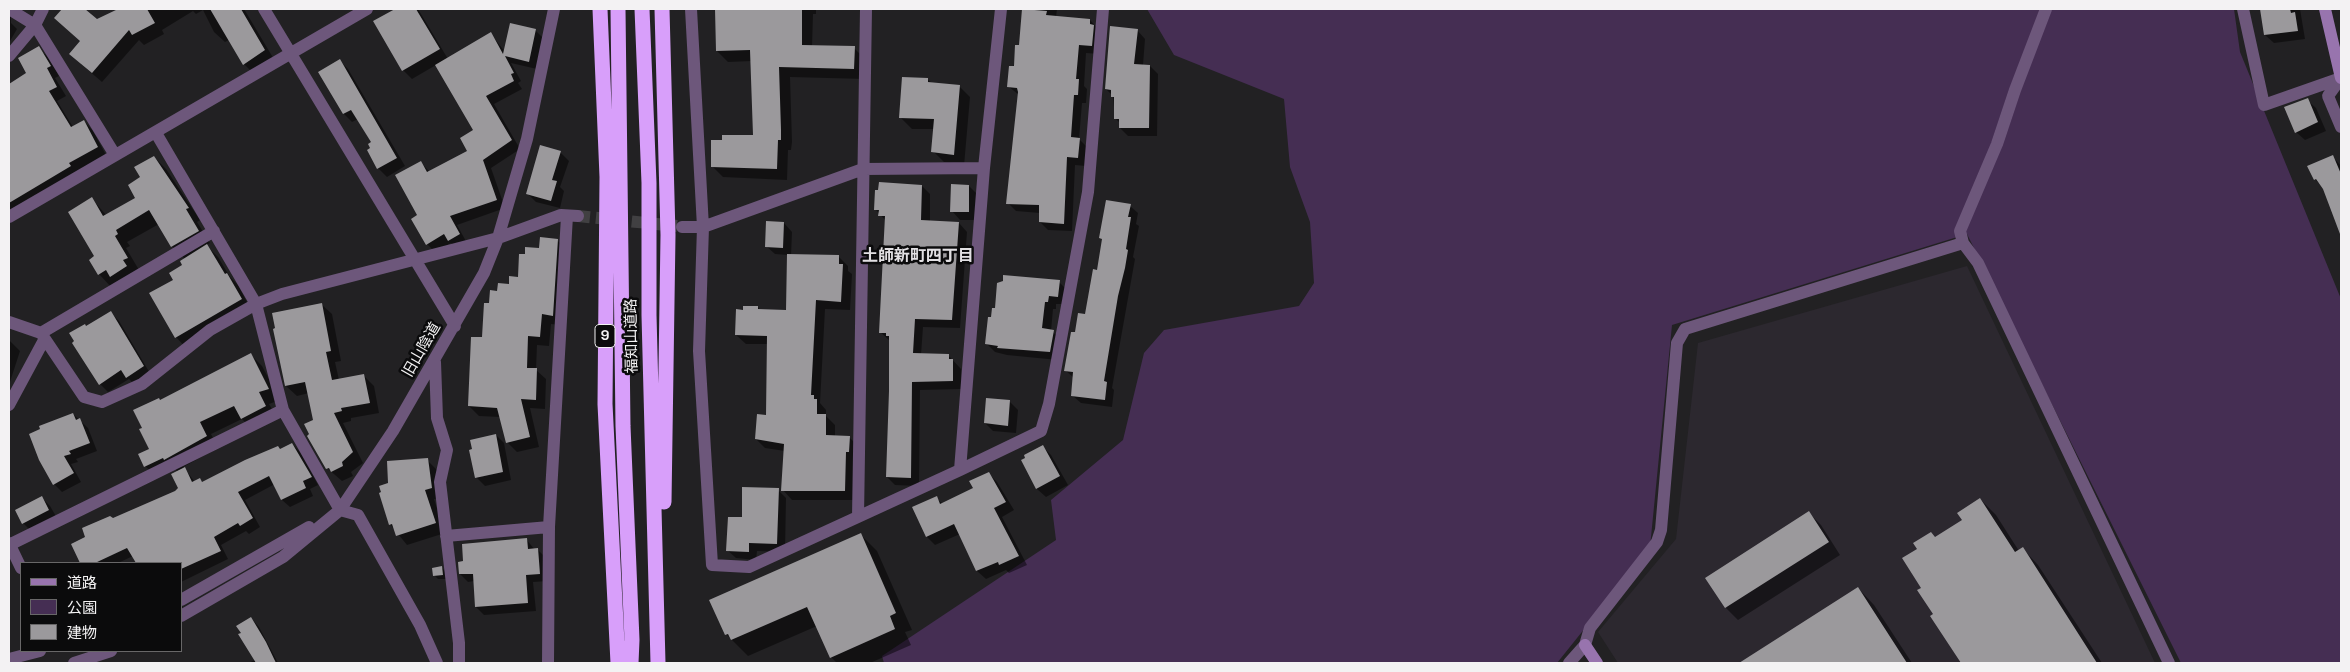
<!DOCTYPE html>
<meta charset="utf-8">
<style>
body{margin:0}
#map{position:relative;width:2350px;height:672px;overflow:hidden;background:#222123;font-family:"Space Grotesk","Noto Sans JP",sans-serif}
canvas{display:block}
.frame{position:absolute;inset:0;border:10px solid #f3f2f3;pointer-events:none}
.legend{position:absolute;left:20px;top:562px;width:162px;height:90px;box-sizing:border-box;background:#0b0b0c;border:1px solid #686768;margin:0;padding:6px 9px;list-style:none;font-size:15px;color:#f3f2f3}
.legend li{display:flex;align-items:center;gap:10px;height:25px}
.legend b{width:25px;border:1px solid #686768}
</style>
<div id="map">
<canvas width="2350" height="672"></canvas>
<div class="frame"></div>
<ul class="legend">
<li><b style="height:6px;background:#9874ae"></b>道路</li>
<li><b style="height:14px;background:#452e53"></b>公園</li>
<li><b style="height:14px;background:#9b999c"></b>建物</li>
</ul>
</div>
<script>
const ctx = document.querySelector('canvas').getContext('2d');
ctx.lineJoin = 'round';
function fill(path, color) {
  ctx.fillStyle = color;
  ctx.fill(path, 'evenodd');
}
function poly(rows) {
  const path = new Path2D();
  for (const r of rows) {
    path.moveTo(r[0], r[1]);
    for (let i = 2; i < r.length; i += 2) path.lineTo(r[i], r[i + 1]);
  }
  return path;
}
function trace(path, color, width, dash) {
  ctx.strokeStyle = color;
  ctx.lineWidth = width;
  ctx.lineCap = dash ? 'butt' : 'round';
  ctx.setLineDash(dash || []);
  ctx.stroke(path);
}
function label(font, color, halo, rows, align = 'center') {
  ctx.font = font + ' "Space Grotesk","Noto Sans JP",sans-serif';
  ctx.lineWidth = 5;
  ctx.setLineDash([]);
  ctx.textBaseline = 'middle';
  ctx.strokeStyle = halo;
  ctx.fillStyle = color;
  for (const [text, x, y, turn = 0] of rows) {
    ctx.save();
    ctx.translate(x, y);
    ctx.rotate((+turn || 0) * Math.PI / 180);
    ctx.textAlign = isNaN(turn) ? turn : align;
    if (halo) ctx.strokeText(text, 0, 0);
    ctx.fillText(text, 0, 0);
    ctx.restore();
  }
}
fill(poly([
 [1967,266,2155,663,1618,663,1598,632,1676,539,1698,343]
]), '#2c282f');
fill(poly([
 [1147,9,2234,9,2240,52,2341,299,2341,663,2181,663,1967,234,1672,325,1650,547,1557,663,884,663,882,656,1056,540,1051,500,1123,440,1144,353,1164,330,1299,306,1314,283,1310,222,1290,167,1284,99,1174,55]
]), '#452e53');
fill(poly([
 [9,9,22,9,11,15,11,23,17,29,10,41],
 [64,9,83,9,97,21,121,9,244,9,275,61,254,74,244,64,229,40,225,42,214,32,203,10,196,14,193,11,162,30,164,34,144,45,139,40,102,82,81,64,81,41,58,15],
 [397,9,418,9,448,59,491,34,505,52,535,30,543,38,537,69,511,63,521,81,518,83,522,89,494,104,520,149,491,168,505,208,457,225,467,243,457,249,451,243,435,252,427,244,419,216,420,162,430,172,469,151,475,130,436,65,412,79,403,70,375,22],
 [716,9,816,9,816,14,813,14,812,47,854,48,865,59,865,79,790,77,792,142,791,150,788,150,787,180,723,177,712,166,754,136,752,61,728,62,717,51],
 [1029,9,1057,9,1056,17,1090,20,1098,29,1100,54,1086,53,1084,86,1087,89,1086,103,1082,103,1079,139,1087,147,1086,166,1075,165,1072,231,1048,230,1040,222,1040,213,1016,211,1008,203,1019,95,1008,86],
 [2262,9,2300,9,2305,39,2274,43,2265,35],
 [1137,30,1145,39,1143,65,1150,66,1158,74,1157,136,1128,136,1120,128,1120,123,1115,118,1113,96,1106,89],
 [38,48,48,57,59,76,55,78,66,96,57,101,73,127,84,121,93,131,107,157,9,210,9,87,28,73],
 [340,61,348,69,405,166,387,177,378,168,368,150,372,148,373,143,358,119,352,122,344,114,320,73],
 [927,79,932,83,959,86,970,97,964,166,944,162,933,151,934,129,912,129,901,118],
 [2307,100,2316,108,2326,131,2305,140,2296,132],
 [560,152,569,161,560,187,564,191,560,208,536,202,527,193],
 [2332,156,2341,166,2341,230,2324,189,2315,179],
 [154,157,166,169,200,220,197,222,210,243,206,245,218,257,230,277,238,285,251,310,186,348,176,337,175,280,184,266,185,259,172,246,159,224,127,242,130,246,126,248,139,270,111,287,99,274,92,199,107,216,137,198,142,178],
 [922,186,930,194,930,222,959,223,967,232,960,328,923,327,921,355,948,355,961,369,961,389,920,390,919,486,895,485,887,477,891,391,890,341,880,332,886,221,876,210],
 [969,186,977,194,977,220,960,220,952,211],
 [1130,206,1138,213,1136,224,1139,226,1133,257,1135,259,1112,388,1114,390,1112,407,1081,403,1073,396,1074,378,1065,370,1076,334,1086,316,1098,271],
 [784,223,792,232,791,256,839,257,848,266,848,271,852,274,850,310,825,309,820,403,826,410,826,416,835,425,835,437,849,437,858,446,854,500,792,500,783,490,785,451,765,448,756,439,767,416,769,344,746,344,736,335,745,311,758,307,761,311,787,311,788,255,775,254,766,246],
 [557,240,567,250,562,325,551,324,549,346,537,345,536,370,546,379,545,409,530,408,539,447,517,452,507,442,500,417,479,416,469,406,490,304,499,292,519,279,540,249],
 [1004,282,1059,282,1067,290,1066,304,1056,304,1056,309,1053,309,1051,331,1062,339,1058,360,1007,355,995,352,987,344],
 [321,304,332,314,341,361,335,362,339,380,364,376,374,386,379,413,351,418,351,421,343,423,363,463,351,472,353,476,342,481,327,468,309,393,297,396,286,386],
 [111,313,119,321,151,375,135,385,129,379,108,392,100,384,86,328],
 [9,340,20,351,9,385],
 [251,355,262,366,280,400,269,404,277,418,253,430,242,419,211,434,218,448,183,467,195,482,200,480,203,483,292,444,300,452,318,485,310,489,313,496,290,507,282,500,275,484,245,500,260,527,249,534,246,531,221,545,228,559,181,582,181,563,136,563,133,556,118,563,81,563,72,544,87,537,113,519,176,492,180,488,178,472,175,469,157,477,145,466,150,450,143,428,160,401],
 [1010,402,1018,410,1016,433,993,431,985,423],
 [73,414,88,428,97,451,76,459,78,462,71,464,81,482,62,492,54,484],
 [496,435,504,443,511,480,485,486,477,478,470,451],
 [1043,447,1051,455,1068,485,1046,497,1037,489,1022,461],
 [427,460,437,470,442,498,434,499,445,533,407,545,390,524,389,484],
 [989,474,997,482,1014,510,1002,517,1027,565,1009,573,1006,570,986,579,977,571,960,534,935,545,927,537,914,508,936,498,943,504,975,489],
 [778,490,786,498,785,552,757,551,756,560,736,558,727,550,743,519],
 [42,498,50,506,57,518,31,531,23,523],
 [1980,499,1996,515,2019,551,2023,549,2038,565,2102,663,1963,663,1932,616,1935,615,1922,588,1936,538,1963,520],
 [1809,513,1821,525,1840,555,1738,620,1726,608],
 [861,535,877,551,912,630,905,632,911,645,870,663,837,663,831,657,817,626,748,656,726,634],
 [526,539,535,550,538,550,546,558,548,581,533,582,536,611,484,615,476,607,474,581,468,582,460,574],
 [441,567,445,571,446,579,438,579,434,575],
 [1858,588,1874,605,1912,663,1755,663],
 [251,618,259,627,278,663,248,663,255,660]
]), '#0007');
fill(poly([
 [62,9,85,9,97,19,118,9,147,9,155,23,132,35,129,30,92,73,69,54,80,41,54,18],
 [210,9,241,9,265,50,243,65],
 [395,9,416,9,440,49,402,71,373,21],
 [715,9,802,9,802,45,855,46,854,69,779,67,781,130,781,140,778,140,777,169,711,167,711,140,722,140,722,135,753,135,750,50,716,51],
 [1022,9,1047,11,1046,15,1090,19,1090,24,1094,25,1092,46,1079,45,1076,79,1079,79,1078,95,1074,95,1071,137,1080,138,1078,158,1067,157,1064,224,1039,222,1039,205,1006,204,1018,92,1017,88,1007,87,1009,66,1014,66,1015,45,1019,45],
 [2260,9,2290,9,2291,13,2295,12,2298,31,2264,35],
 [510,23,536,29,529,62,505,56,514,73,511,74,514,81,486,96,512,140,483,160,497,200,450,216,460,234,448,241,444,234,426,245,411,219,417,215,395,175,421,161,427,172,467,151,460,138,473,130,435,65,491,32,503,54],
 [1110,26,1138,29,1134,64,1150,65,1149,128,1119,128,1119,119,1114,119,1114,97,1111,97,1111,90,1105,89],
 [39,46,51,66,47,68,57,87,49,91,71,127,84,120,98,147,69,163,71,166,9,203,9,84,26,73,18,58],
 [340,59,397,158,377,169,367,150,370,148,368,144,371,142,351,110,343,114,318,72],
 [902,77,928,78,928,82,960,85,954,155,931,152,934,119,899,118],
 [2308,98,2318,122,2295,133,2284,107],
 [540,145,561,151,552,180,557,181,551,201,526,194],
 [2333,155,2341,174,2340,234,2323,189,2316,179,2314,180,2307,166],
 [154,156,189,208,186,209,199,231,171,247,149,210,116,230,118,234,115,236,128,258,123,260,127,266,110,277,106,270,98,275,89,260,94,256,68,212,92,197,103,216,135,198,128,185,140,177,134,167],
 [879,182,922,185,921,220,959,222,952,320,915,319,913,353,949,354,949,359,953,359,953,381,912,382,911,478,886,477,889,391,889,336,886,336,886,333,879,333,885,216,878,216,879,210,874,210,875,190,878,190],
 [951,184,969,185,969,212,950,212],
 [1106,200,1131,204,1128,217,1131,217,1126,249,1128,250,1125,268,1118,296,1104,381,1107,382,1105,400,1071,396,1073,372,1064,371,1071,332,1075,332,1078,313,1085,314,1093,269,1097,270,1102,239,1099,238],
 [766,221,784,222,783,248,765,247],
 [540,237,558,239,553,316,542,314,540,337,528,336,527,368,537,368,536,400,521,399,530,437,506,443,497,408,468,406,471,337,482,337,484,303,489,303,490,290,497,291,498,283,509,284,509,276,518,277,519,254,525,254,525,247,539,248],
 [207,244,225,274,227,273,242,299,175,338,149,293,173,280,169,273,182,265,180,261],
 [787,254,839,255,839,264,843,264,841,302,816,300,811,395,814,395,814,399,817,399,817,414,826,414,826,435,850,436,849,452,846,452,845,491,781,491,784,444,755,439,757,414,766,415,767,336,735,335,736,309,743,310,743,306,758,306,758,309,786,310],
 [1003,275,1060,280,1058,297,1049,296,1048,302,1045,302,1042,328,1054,330,1050,352,997,348,998,346,985,344,988,317,991,317,992,308,995,308,997,283,1003,281],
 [322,303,331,351,326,352,332,380,364,374,370,403,341,408,342,411,334,413,353,452,342,462,343,466,331,472,329,468,326,469,307,436,309,434,304,424,313,420,305,382,285,386,273,329,275,328,272,313],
 [111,311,144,366,126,378,121,370,99,385,72,343,74,341,69,333,85,324,86,326],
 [251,353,269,389,259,392,266,406,241,419,234,406,200,422,207,436,164,460,163,458,144,467,138,454,149,449,139,429,142,428,133,410,159,398,160,400],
 [986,398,1010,400,1008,426,984,423],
 [73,413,76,420,80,418,90,443,69,451,71,454,64,456,74,473,53,485,39,460,29,434,40,429,39,426],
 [496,434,503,472,475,478,469,450,472,449,470,440],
 [292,443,312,477,303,481,306,488,281,500,269,476,238,492,253,518,240,526,238,523,214,537,221,551,181,569,181,563,136,563,127,548,95,563,80,563,71,544,85,537,82,528,110,516,113,518,175,491,178,488,171,474,185,467,192,482,200,478,202,482,245,460,278,446,280,449],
 [1043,445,1060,476,1036,489,1021,460,1025,458,1024,455],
 [428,458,432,488,425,490,436,523,396,536,392,524,389,525,379,493,381,492,379,486,388,483,387,461],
 [989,472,1006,502,994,508,1019,556,999,565,998,562,976,571,954,524,926,537,912,507,937,496,940,504,973,488,969,481],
 [742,487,779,488,777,544,749,543,749,552,726,551,728,517,742,517],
 [42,496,49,510,22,524,15,510],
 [1980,498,2015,552,2023,547,2097,663,1961,663,1930,616,1933,614,1917,590,1921,588,1902,558,1917,549,1913,543,1931,532,1935,537,1962,520,1957,513],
 [1809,511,1829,542,1725,608,1705,578],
 [861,533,896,613,890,616,895,629,830,658,807,607,731,640,728,634,725,635,709,600],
 [527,538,528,549,538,548,540,574,526,575,528,603,475,607,473,574,459,574,458,562,463,561,462,544],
 [442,566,443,575,433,576,432,568],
 [1858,587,1907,663,1739,663],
 [251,617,266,642,276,663,256,663,238,634,241,633,236,626]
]), '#9b999c');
trace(poly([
 [578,216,677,226]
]), '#414042', 12, [12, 6]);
trace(poly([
 [9,9,35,25,115,155],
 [264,9,455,326],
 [691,9,703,227,699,351,712,565,749,567,960,470,1041,431,1049,404,1088,192,1103,9],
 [2046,9,2015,90,1997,144,1960,231,1963,243,1978,263,2169,663],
 [2243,9,2264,105,2341,78],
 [9,56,35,25,43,9],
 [2341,78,2328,96,2341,127],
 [156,133,256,304,283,410,340,510,358,515,420,625,437,663],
 [9,217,367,9],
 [682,227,703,227,863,169,984,168],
 [214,231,41,333,84,397,102,402,142,384,210,330,256,304,282,294,498,238,561,215,578,216],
 [9,322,41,333],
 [435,362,437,418,447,450,440,482,459,643,459,663],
 [9,405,44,340],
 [960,470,984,168,1001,9],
 [858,517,866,9],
 [446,536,549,527],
 [9,543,21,568],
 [9,545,283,410],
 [181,600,309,527],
 [181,616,283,557,340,510,393,431,484,273,498,238,527,139,554,9],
 [9,659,40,651],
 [74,663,111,651],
 [548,663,549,527,567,216],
 [1569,663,1585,645,1590,628,1657,542,1661,530,1677,343,1685,329,1963,243]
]), '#6d577b', 12);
trace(poly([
 [2325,9,2341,78],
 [1585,645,1597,663]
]), '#9874ae', 12);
trace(poly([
 [600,9,607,177,605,404,618,663],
 [618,9,623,426,632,640,631,663],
 [642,9,649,183,649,315,658,663],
 [662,9,668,235,664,502]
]), '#d89ffa', 15);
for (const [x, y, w] of [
 [605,336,20]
]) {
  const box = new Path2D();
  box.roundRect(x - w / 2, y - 11.5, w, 23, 4);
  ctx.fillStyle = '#0b0b0c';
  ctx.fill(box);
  trace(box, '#f3f2f3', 1);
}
label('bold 14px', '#f3f2f3', null, [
 ["9",605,336]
]);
label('15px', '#f3f2f3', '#0b0b0c', [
 ["福知山道路",632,336,-91],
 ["旧山陰道",422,350,-60]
]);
label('bold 16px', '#e2e0e3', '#0b0b0c', [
 ["土師新町四丁目",918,257]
]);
</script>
